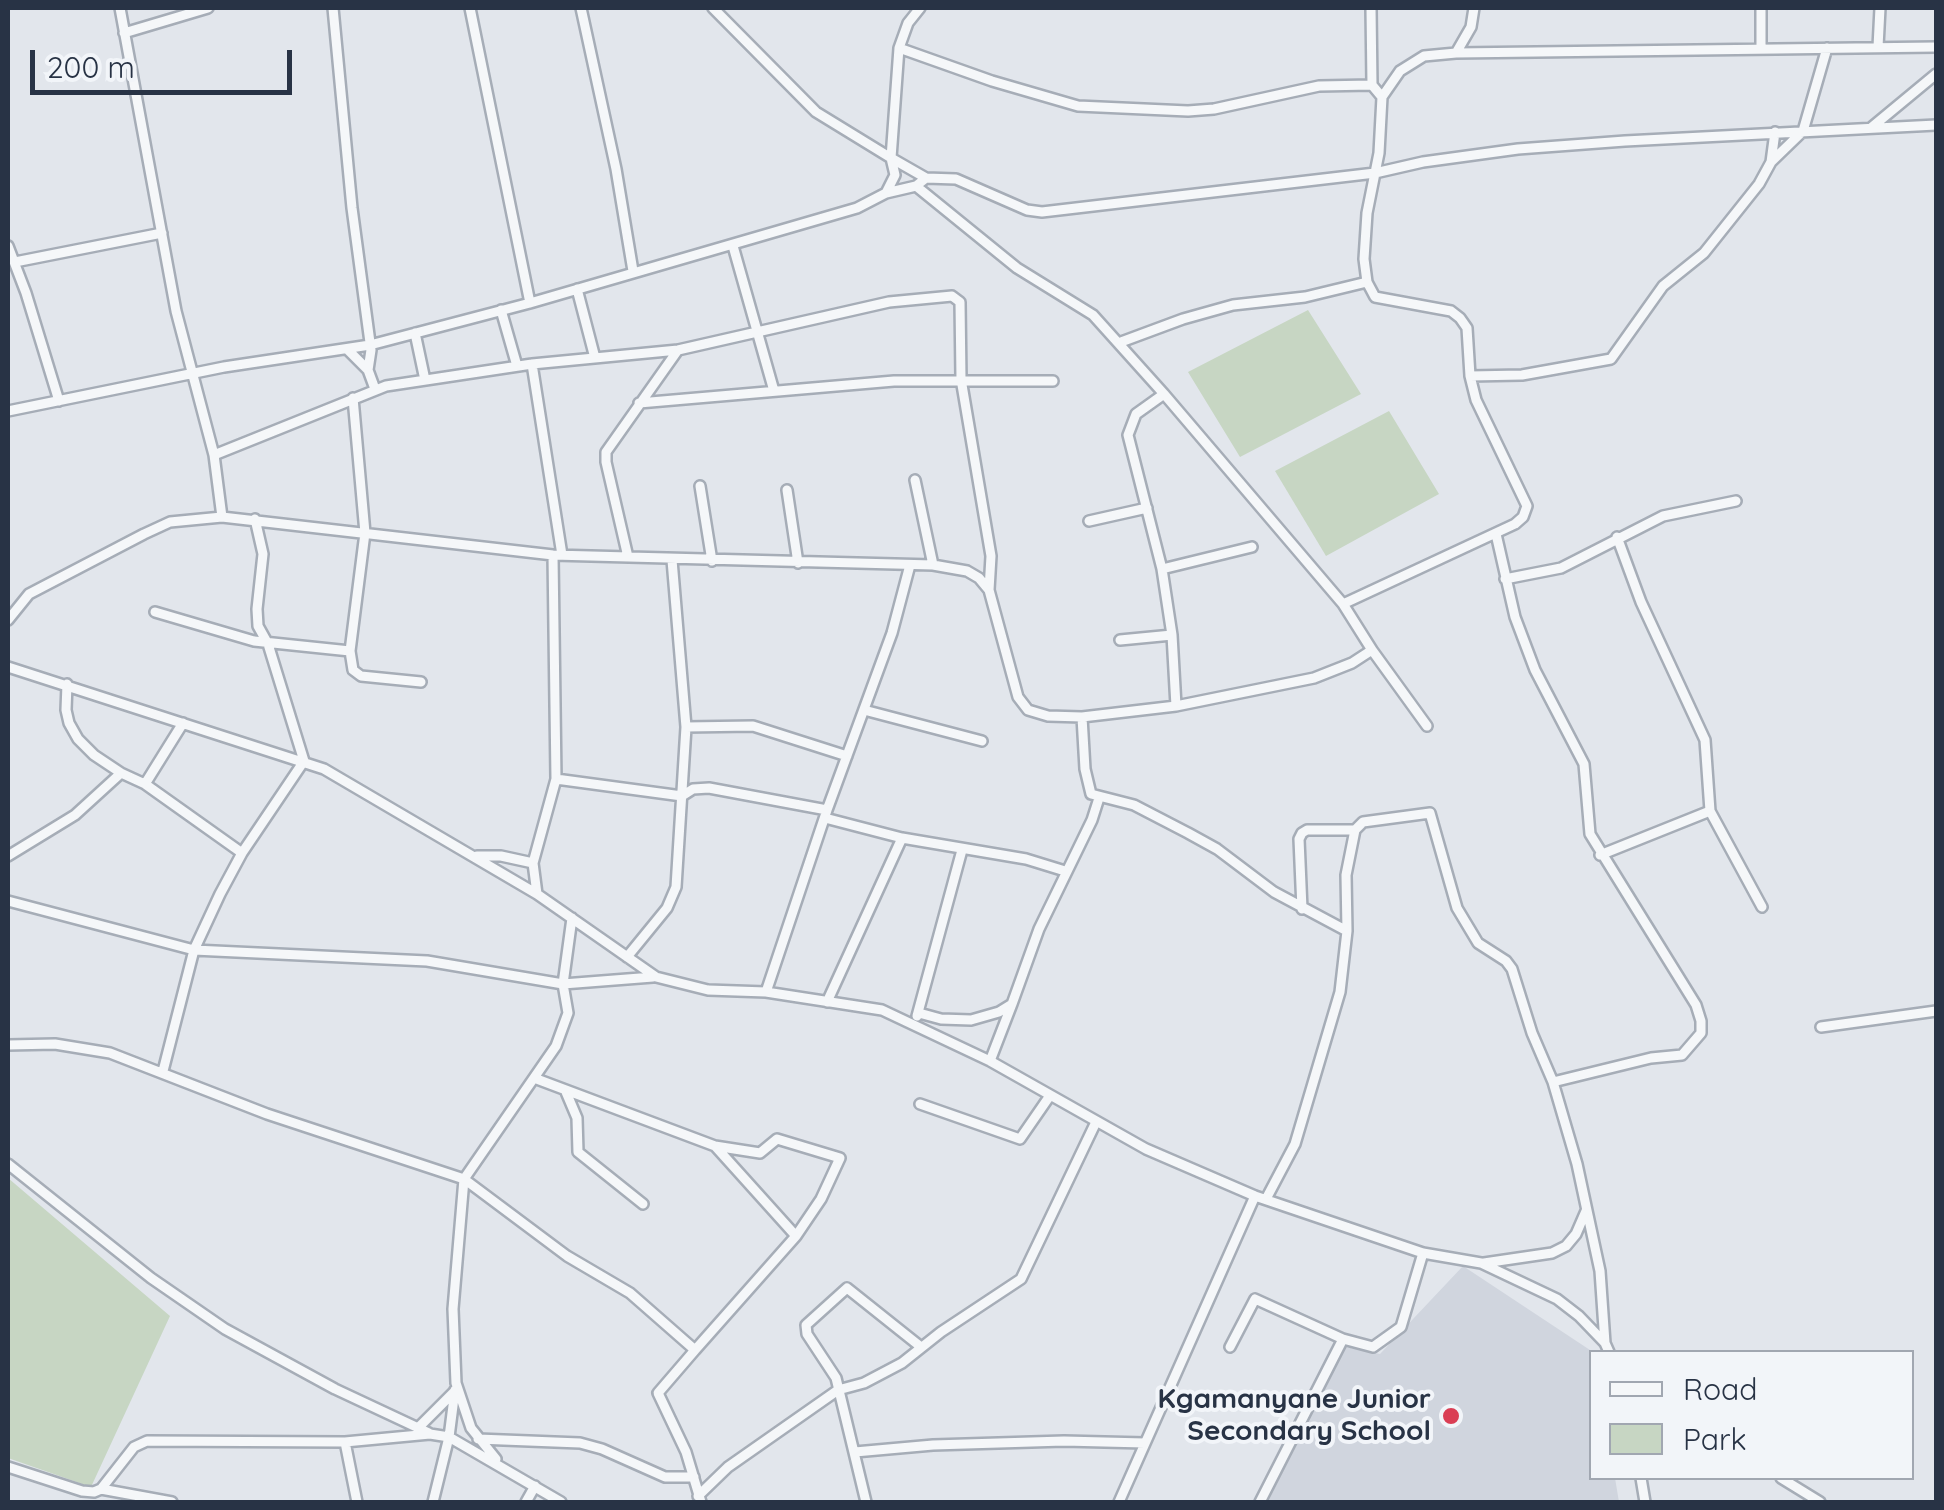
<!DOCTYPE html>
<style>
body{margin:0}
#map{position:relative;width:1944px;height:1510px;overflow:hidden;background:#e2e6ec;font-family:Quicksand,sans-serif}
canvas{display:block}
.frame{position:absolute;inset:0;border:10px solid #283345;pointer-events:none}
.legend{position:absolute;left:1589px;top:1350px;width:325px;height:130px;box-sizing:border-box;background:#f2f5f9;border:2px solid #a1a7b1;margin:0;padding:12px 18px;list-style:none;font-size:30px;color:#283345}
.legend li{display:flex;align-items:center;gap:20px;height:50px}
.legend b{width:50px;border:2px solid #a1a7b1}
.scale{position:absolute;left:30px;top:50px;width:262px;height:45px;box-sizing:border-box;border:5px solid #283345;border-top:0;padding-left:12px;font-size:30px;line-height:35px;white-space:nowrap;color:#283345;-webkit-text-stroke:8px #f2f5f9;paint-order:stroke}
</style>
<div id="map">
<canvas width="1944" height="1510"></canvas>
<div class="frame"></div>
<ul class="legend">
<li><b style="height:12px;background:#f5f7f9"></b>Road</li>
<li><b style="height:28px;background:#c7d6c3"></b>Park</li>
</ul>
<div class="scale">200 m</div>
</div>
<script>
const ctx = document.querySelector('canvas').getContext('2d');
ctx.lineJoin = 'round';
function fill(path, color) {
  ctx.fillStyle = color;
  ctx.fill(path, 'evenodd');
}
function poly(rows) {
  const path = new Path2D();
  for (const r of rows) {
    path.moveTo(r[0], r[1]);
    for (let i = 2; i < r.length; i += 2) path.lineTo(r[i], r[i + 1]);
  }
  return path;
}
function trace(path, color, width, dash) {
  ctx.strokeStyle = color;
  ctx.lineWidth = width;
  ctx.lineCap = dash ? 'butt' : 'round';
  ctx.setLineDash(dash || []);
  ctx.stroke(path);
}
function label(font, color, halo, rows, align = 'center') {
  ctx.font = font + ' Quicksand,sans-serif';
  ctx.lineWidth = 8;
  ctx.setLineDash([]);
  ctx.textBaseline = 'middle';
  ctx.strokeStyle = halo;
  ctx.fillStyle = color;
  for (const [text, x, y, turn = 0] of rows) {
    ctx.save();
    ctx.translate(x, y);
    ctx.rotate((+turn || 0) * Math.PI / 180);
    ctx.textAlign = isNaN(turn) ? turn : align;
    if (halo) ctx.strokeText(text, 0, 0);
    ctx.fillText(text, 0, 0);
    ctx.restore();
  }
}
fill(poly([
 [1463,1266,1593,1352,1592,1478,1615,1478,1619,1502,1266,1502,1346,1347,1380,1354]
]), '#d0d5de');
fill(poly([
 [1308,310,1361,394,1240,457,1188,372],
 [1389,411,1439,494,1326,556,1275,471],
 [8,1178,170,1316,91,1487,8,1458]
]), '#c7d6c3');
const minor = poly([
 [120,8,176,311,214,455,222,517],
 [333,8,352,208,371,350,368,370,375,389],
 [470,8,530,303],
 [581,8,616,169,633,271],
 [713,8,816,112,891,158,895,175,886,193],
 [920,8,908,23,899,48,891,158,926,178,956,179,1027,210,1042,212,1375,173,1423,162,1518,149,1625,141,1936,125],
 [1371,8,1372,85],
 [124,33,208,8],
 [1878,47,1880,8],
 [899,48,992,81,1078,106,1188,111,1214,109,1319,86,1372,85,1382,97],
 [1761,49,1761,8],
 [1456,53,1471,27,1474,8],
 [1872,127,1936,74],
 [1771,162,1803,131,1827,48],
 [916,186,1017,268,1093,315,1164,394,1136,414,1128,435,1162,569,1172,635,1176,706],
 [8,246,26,293,59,401],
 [733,246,774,391],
 [15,262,162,233],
 [577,289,595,358],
 [501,310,517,366],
 [415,333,425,380],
 [1121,342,1183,319,1233,305,1305,297,1367,282],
 [348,350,368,370],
 [532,364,562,555],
 [1470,376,1522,375,1611,359,1663,286,1704,253,1759,184,1771,162,1775,132],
 [1164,394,1343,604],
 [639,403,894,381,1053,381],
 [8,411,224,367,370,345,530,303,857,208,886,193,916,186,926,178],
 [214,455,386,386,532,364,678,350,889,302,952,296,960,302,961,379,991,556,989,590],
 [915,480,933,565],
 [700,486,712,561],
 [787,490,798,563],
 [1089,521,1147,508],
 [1496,534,1515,617,1535,670,1584,764,1590,834,1696,1005,1701,1021,1701,1033,1682,1055,1651,1058,1553,1082,1577,1164,1600,1271,1605,1343],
 [1617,537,1641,602,1705,740,1710,811],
 [628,557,606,462,606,452,678,350],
 [1162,569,1252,547],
 [1505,579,1561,568,1663,516,1736,501],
 [155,612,254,641,350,651,365,533,353,398],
 [8,620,29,594,144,534,170,522,222,517,553,555,933,565,967,571,979,578,989,590,1018,697,1028,710,1048,716,1082,717,1176,706,1314,678,1352,663,1372,650,1343,604,1515,524,1523,517,1527,506,1476,400,1470,376,1467,328,1460,318,1451,311,1375,297,1367,282,1364,259,1367,213,1379,153,1382,97,1400,71,1424,56,1456,53,1936,47],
 [1120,640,1172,635],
 [1372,650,1427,726],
 [350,651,353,670,361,676,421,682],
 [8,667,324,769,537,894,656,977,708,990,766,992,882,1010,990,1061,1146,1149,1255,1196,1423,1253,1481,1263,1557,1299,1579,1316,1605,1343,1609,1352],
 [864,710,982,741],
 [1082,717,1085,769,1091,794,1134,805,1188,833,1217,849,1274,892,1347,931,1340,992,1295,1144,1266,1199],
 [686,727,753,726,847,756],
 [121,773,145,784,242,853],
 [556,779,682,796,693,789,709,788,827,810],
 [145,784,183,723],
 [825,818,902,838,1026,859,1065,871],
 [1600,855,1710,811,1762,907],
 [8,856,75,815,121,773,94,755,78,739,69,723,66,710,67,684],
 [477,856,501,856,533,863],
 [537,894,533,863,556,779,553,555],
 [8,901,194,950,427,961,563,984,572,918],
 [1302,909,1299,839,1302,833,1307,830,1355,830],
 [1347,931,1346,875,1355,830,1363,822,1430,813,1457,908,1478,943,1506,961,1512,969,1532,1033,1553,1082],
 [627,957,667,908,676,887,686,727,672,560],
 [766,992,827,810,892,633,910,565],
 [827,1002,902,838],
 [919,1013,941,1019,971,1020,999,1012,1012,1004,1039,929,1092,820,1099,798],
 [917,1016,962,850],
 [1821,1027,1936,1011],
 [8,1045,55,1044,110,1053,267,1114,464,1179,556,1046,568,1013,563,984,653,977],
 [990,1061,1012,1004],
 [163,1071,194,950,220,894,242,853,304,761,268,644,258,626,257,609,263,554,255,519],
 [534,1078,715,1146,796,1236,695,1350],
 [566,1092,577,1118,578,1152,643,1204],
 [920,1104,1020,1139,1049,1097],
 [715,1146,760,1153,777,1139,840,1158,821,1199,796,1236],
 [8,1164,151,1278,225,1329,335,1389,429,1433],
 [464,1179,567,1256,630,1293,695,1350,658,1393,686,1452,701,1502],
 [464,1179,453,1309,456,1383,471,1428,496,1459],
 [1484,1263,1552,1253,1566,1246,1576,1234,1586,1211],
 [1230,1347,1255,1299,1343,1339],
 [418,1428,455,1391],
 [478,1439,580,1443,602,1449,665,1477,694,1477],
 [345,1442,357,1502],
 [855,1452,933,1445,1064,1441,1145,1443],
 [8,1467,82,1491,94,1492,101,1489,134,1447,147,1441,345,1442,430,1434,449,1437,561,1502],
 [1641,1478,1645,1502],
 [1781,1478,1820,1502],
 [101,1489,172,1502],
 [698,1496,728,1467,838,1390,864,1383,902,1363,941,1332,1021,1279,1096,1122],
 [433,1502,449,1437,455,1390],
 [526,1502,535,1486],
 [866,1502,836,1378,807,1334,806,1325,847,1288,921,1347],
 [1119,1502,1255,1196],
 [1260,1502,1343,1339,1373,1347,1401,1327,1423,1253]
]);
trace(minor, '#a6adb7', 14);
trace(minor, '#f5f7f9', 9);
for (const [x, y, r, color] of [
 [1451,1416,10,"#da3e54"]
]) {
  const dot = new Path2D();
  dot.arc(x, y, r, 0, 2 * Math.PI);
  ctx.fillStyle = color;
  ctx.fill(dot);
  trace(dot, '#f2f5f9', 4);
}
label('bold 28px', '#283345', '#f2f5f9', [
 ["Kgamanyane Junior",1431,1400],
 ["Secondary School",1431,1432]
], 'right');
</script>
